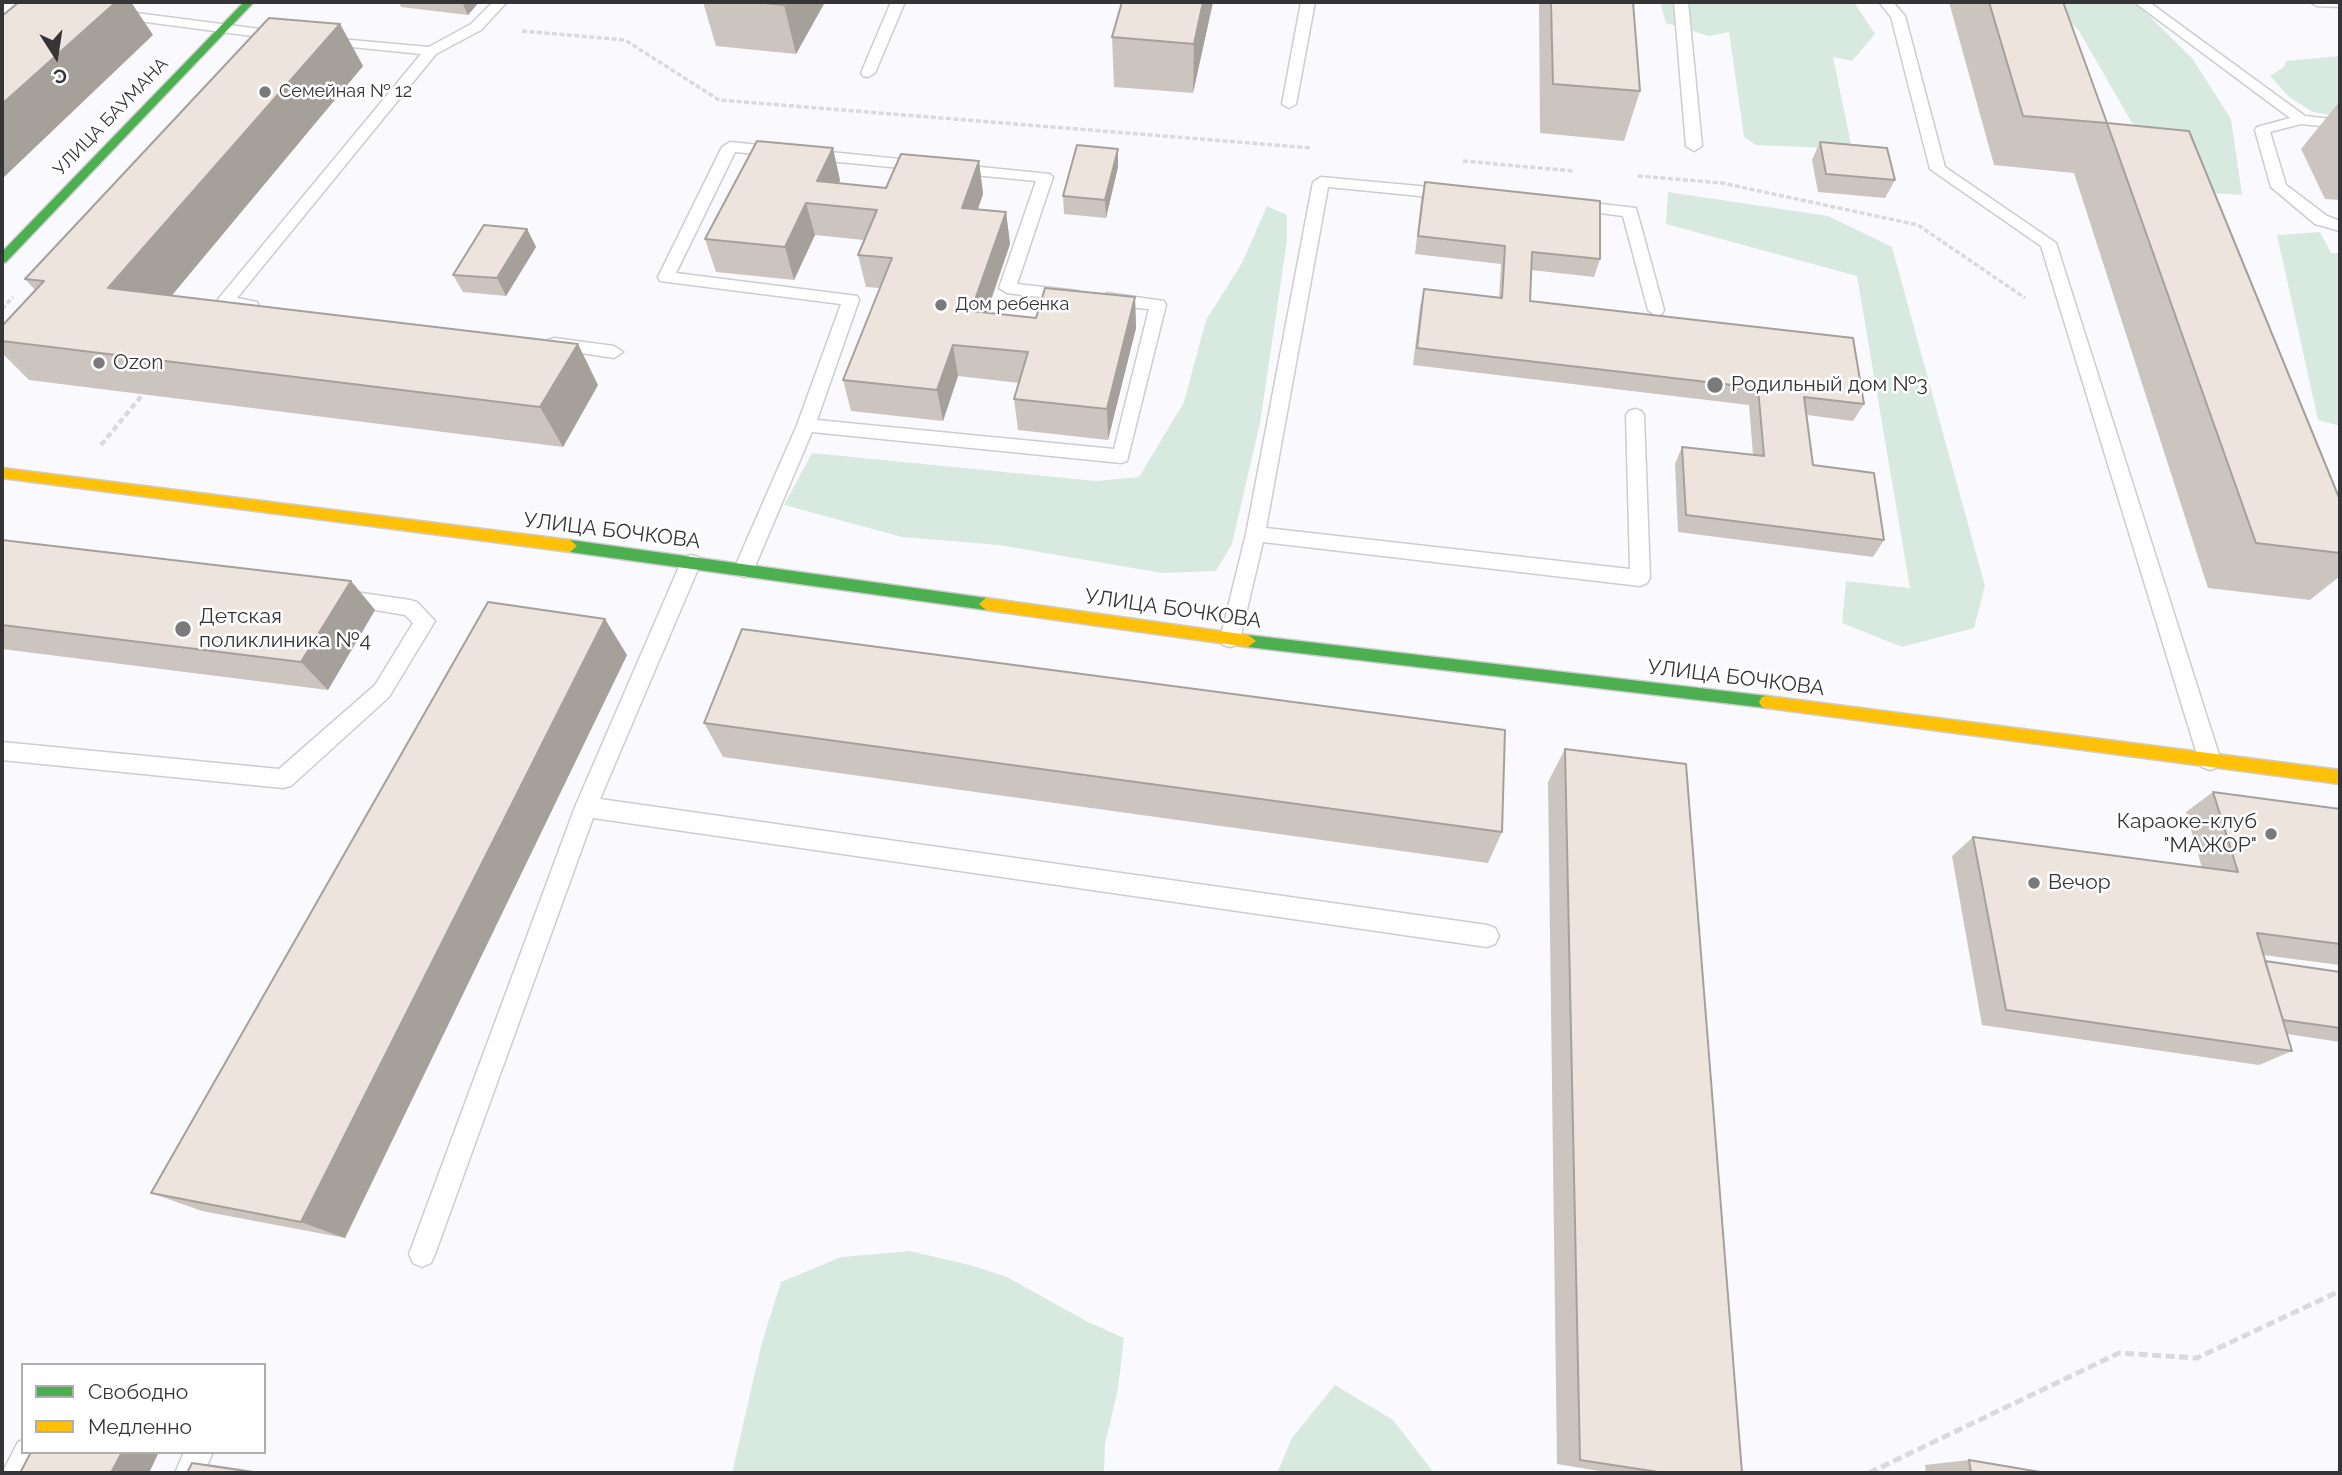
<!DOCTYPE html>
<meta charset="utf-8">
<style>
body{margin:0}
#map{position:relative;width:2342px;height:1475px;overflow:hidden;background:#fafafe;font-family:Raleway,sans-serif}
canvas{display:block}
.frame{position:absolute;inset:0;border:4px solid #353538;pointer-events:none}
.legend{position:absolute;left:21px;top:1363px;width:245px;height:91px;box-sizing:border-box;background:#fff;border:2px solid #aeaeaf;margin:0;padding:9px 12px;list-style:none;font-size:21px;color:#353538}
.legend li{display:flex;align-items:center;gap:14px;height:35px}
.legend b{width:35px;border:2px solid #aeaeaf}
.north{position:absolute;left:21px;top:21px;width:70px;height:70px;-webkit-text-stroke:5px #fff;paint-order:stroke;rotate:168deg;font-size:19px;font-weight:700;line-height:28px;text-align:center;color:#353538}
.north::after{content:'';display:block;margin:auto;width:24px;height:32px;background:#353538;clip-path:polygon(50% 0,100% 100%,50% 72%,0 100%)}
</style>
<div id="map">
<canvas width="2342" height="1475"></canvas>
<div class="frame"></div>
<ul class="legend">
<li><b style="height:9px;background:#4caf50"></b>Свободно</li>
<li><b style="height:9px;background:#ffc107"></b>Медленно</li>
</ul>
<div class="north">С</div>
</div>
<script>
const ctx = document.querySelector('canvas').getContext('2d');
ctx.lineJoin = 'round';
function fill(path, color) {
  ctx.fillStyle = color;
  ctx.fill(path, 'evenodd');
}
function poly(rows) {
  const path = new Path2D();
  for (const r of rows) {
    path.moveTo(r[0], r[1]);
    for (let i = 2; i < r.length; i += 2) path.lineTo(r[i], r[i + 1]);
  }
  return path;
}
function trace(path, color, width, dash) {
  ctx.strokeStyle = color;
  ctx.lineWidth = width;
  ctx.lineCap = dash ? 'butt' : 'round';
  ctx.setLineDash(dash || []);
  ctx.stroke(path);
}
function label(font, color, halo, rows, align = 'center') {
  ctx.font = font + ' Raleway,sans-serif';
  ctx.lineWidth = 5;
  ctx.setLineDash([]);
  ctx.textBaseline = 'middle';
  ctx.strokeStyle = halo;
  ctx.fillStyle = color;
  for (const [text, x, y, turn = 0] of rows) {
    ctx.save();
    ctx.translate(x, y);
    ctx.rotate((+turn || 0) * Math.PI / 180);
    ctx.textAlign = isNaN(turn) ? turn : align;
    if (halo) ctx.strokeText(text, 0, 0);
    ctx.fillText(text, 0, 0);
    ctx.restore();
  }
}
fill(poly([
 [1660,2,1854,2,1875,34,1852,61,1833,57,1852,149,1756,145,1744,137,1729,32,1709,36,1666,23],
 [2051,2,2135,2,2192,58,2231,119,2242,195,2212,193,2143,142,2079,31],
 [2340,56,2340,117,2313,112,2289,97,2270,76,2284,67,2286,61],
 [1668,192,1828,216,1892,247,1985,586,1974,628,1902,647,1842,623,1846,581,1910,588,1857,276,1666,224],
 [1267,206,1287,215,1287,241,1260,423,1232,544,1216,571,1162,573,999,545,902,537,784,505,812,453,1096,481,1139,477,1184,402,1206,320,1242,263],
 [2320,232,2331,253,2340,253,2340,426,2318,420,2277,235],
 [910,1251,970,1265,1007,1277,1088,1322,1124,1338,1118,1389,1105,1444,1104,1473,732,1473,762,1342,781,1282,841,1257],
 [1335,1385,1393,1420,1434,1473,1277,1473,1292,1438]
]), '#d8eae0');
const lane = poly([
 [493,2,507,2,481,30,436,54,237,298,257,302,259,306,257,310,251,312,219,306,217,302,219,298,421,54,322,44,317,43,317,37,429,47,471,24,493,2],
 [891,2,905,2,875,73,868,77,863,76,861,73,891,2],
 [1301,2,1315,2,1296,104,1289,108,1282,104,1301,2],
 [1674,2,1688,2,1702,146,1694,151,1686,146,1674,2],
 [1879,2,1893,2,1905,16,1945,167,2056,243,2221,761,2218,767,2210,770,2202,767,2199,761,2041,246,1930,169,1891,17,1879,2],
 [2134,2,2149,2,2305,116,2340,120,2340,128,2301,124,2270,132,2286,185,2327,216,2340,221,2340,231,2315,224,2271,187,2255,130,2257,127,2290,118,2134,2],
 [2310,2,2340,2,2340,7,2317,6,2310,2],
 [113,10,283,32,290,36,283,40,108,17,106,14,113,10],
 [730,142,1050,174,1053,177,1017,284,1078,291,1080,295,1072,301,1007,293,999,288,1036,181,735,152,676,273,857,296,859,300,817,420,1114,449,1149,309,1107,305,1099,299,1107,293,1164,301,1166,305,1127,461,1121,463,812,432,754,569,751,574,744,577,737,574,734,569,797,425,841,304,660,281,658,277,722,147,730,142],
 [1321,177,1451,189,1459,194,1451,199,1328,187,1266,528,1630,569,1626,415,1629,411,1635,409,1641,411,1644,415,1650,578,1647,583,1640,586,1263,542,1240,639,1237,645,1230,647,1223,645,1220,639,1246,534,1313,182,1321,177],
 [1574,201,1636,208,1664,310,1662,314,1656,316,1648,310,1623,216,1568,209,1566,206,1574,201],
 [554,338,614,346,623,352,614,358,548,348,545,344,548,340,554,338],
 [691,555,698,557,701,562,600,799,1487,925,1495,928,1499,936,1495,944,1487,947,593,818,435,1254,431,1263,422,1267,413,1263,409,1254,575,807,681,562,684,557,691,555],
 [341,590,410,600,417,602,435,621,389,697,291,786,283,788,2,760,2,742,279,769,375,685,413,623,405,615,334,603,331,598,334,593,341,590],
 [23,1440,23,1452,42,1452,32,1473,2,1473,18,1442,23,1440],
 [184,1452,213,1452,204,1473,175,1473,184,1452]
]);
const fast = poly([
 [244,2,254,2,6,262,2,263,2,252,244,2],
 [570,540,986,598,993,604,986,610,570,552,563,546,570,540],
 [1248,635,1767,696,1772,697,1775,702,1772,707,1767,708,1248,647,1240,641,1248,635]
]);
const slow = poly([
 [2,468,570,540,577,546,570,552,2,478,2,468],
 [986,598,1248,635,1256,641,1248,647,986,610,979,604,986,598],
 [1767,696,2340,770,2340,784,1767,708,1762,707,1759,702,1762,697,1767,696]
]);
trace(lane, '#cdcdd0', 3);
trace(fast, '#cdcdd0', 3);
trace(slow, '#cdcdd0', 3);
trace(poly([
 [522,31,625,40,719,100,1312,148],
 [1463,161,1573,171],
 [1638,176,1722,183,1918,225,2025,298],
 [2,309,13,297]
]), '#dadadc', 3.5, [5, 2.5]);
trace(poly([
 [101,445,143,394]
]), '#dadadc', 4.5, [6, 3.5]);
trace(poly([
 [1869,1473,2119,1353,2197,1358,2340,1291]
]), '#dadadc', 5, [9, 4.5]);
fill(lane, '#fefeff');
fill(fast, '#4caf50');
fill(slow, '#ffc107');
fill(poly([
 [399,2,479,2,468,15,401,7],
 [703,2,825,2,796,54,716,46],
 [1122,2,1213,2,1193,93,1114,87,1112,37],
 [1539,2,1633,2,1640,91,1624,141,1540,133],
 [1949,2,2063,2,2107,123,2340,500,2340,576,2310,600,2208,588,2074,173,1994,165],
 [340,24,363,66,171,296,598,385,563,447,29,380,2,353,2,326,35,290,25,279],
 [2340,101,2340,200,2325,199,2301,149],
 [1820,142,1895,180,1885,198,1818,192,1812,160],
 [1118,149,1118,167,1106,218,1064,214,1063,196],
 [979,161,983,194,978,209,1006,212,1010,244,987,313,1036,318,1135,297,1136,328,1108,440,1018,430,1014,399,1019,383,958,376,943,421,851,411,843,380,880,288,866,287,858,255,864,240,815,235,794,280,716,272,705,239,840,180,839,184,886,188],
 [1425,182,1600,259,1594,277,1531,270,1530,301,1864,404,1853,421,1807,415,1813,465,1884,540,1873,557,1678,532,1675,464,1682,447,1753,455,1749,405,1413,365,1420,307,1424,289,1499,298,1501,264,1415,254,1421,200],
 [527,229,536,247,506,296,463,292,453,275],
 [2,540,351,581,375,610,328,690,2,649],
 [627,655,345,1238,202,1211,151,1193],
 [704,723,1502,832,1488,863,723,757],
 [1565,749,1742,1473,1612,1473,1557,1464,1548,782],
 [2213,792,2340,809,2340,965,2263,955,2265,961,2340,972,2340,1042,2287,1034,2292,1051,2259,1065,1982,1025,1952,856,1973,837,2202,868,2186,812],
 [1969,1460,2046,1473,1926,1473,1925,1465],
 [192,1463,215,1465,268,1473,187,1473]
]), '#ccc4bf');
fill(poly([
 [116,2,131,2,153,35,2,179,2,104],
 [462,2,479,2,468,15],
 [786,2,825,2,796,54,784,5],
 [1203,2,1213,2,1193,93,1194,44],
 [340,24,363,66,143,330,108,288],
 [833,148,840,180,829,205,817,181],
 [1118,149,1118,167,1106,218,1105,200],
 [979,161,983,194,967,240,962,208],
 [806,203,815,235,794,280,785,247],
 [1006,212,1010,244,976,343,971,311],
 [527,229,536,247,506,296,497,278],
 [1135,297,1136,328,1108,440,1107,409],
 [578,344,598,385,563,447,540,407],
 [953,345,958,376,943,421,937,390],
 [351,581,375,610,328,690,301,662],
 [605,619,627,655,345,1238,301,1222],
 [122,1452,159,1452,149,1473,111,1473]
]), '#a6a09b');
const building = poly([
 [19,2,116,2,2,104,2,16,19,2],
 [753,2,786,2,784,5,753,2],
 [1122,2,1203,2,1194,44,1112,37,1122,2],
 [1551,2,1633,2,1640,91,1553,84,1551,2],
 [1989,2,2063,2,2107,123,2023,116,1989,2],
 [269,18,340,24,108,288,578,344,540,407,2,341,2,326,44,281,25,279,269,18],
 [2107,123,2189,131,2340,500,2340,553,2256,543,2107,123],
 [757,141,833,148,817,181,886,188,901,154,979,161,962,208,1006,212,971,311,1036,318,1045,288,1135,297,1107,409,1014,399,1028,352,953,345,937,390,843,380,892,258,858,255,877,210,806,203,785,247,705,239,757,141],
 [1820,142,1887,148,1895,180,1826,174,1820,142],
 [1077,145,1118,149,1105,200,1063,196,1077,145],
 [1425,182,1600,201,1600,259,1532,252,1530,301,1853,338,1864,404,1804,397,1813,465,1874,473,1884,540,1686,515,1682,447,1764,456,1758,388,1417,348,1424,289,1502,298,1505,246,1418,236,1425,182],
 [484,225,527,229,497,278,453,275,484,225],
 [2,540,351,581,301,662,2,625,2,540],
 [488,602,605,619,301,1222,151,1193,488,602],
 [742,629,1505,730,1502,832,704,723,742,629],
 [1565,749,1686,764,1742,1473,1665,1473,1580,1460,1565,749],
 [2213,792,2340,809,2340,944,2257,933,2292,1051,2006,1010,1973,837,2238,872,2213,792],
 [2265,961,2340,972,2340,1028,2283,1020,2265,961],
 [31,1452,122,1452,111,1473,20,1473,31,1452],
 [1969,1460,2046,1473,1971,1473,1969,1460],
 [192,1463,258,1473,187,1473,192,1463]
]);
fill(building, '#ede4de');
trace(building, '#a6a09b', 2);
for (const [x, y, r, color] of [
 [265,92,7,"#7a7a7d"],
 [941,305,7,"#7a7a7d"],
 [99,363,7,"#7a7a7d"],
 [1715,385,9,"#7a7a7d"],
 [183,629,9,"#7a7a7d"],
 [2271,834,7,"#7a7a7d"],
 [2034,883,7,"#7a7a7d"]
]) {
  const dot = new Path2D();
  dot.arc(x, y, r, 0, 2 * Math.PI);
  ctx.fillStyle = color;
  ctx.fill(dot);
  trace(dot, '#fff', 2.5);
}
label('18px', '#353538', '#fff', [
 ["Семейная № 12",279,92],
 ["Дом ребенка",955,305]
], 'left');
label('18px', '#353538', '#fff', [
 ["УЛИЦА БАУМАНА",111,117,-46]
]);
label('21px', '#353538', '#fff', [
 ["Ozon",113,363],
 ["Родильный дом №3",1731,385],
 ["Детская",199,617],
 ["поликлиника №4",199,641],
 ["Караоке-клуб",2257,822,"right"],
 ["\"МАЖОР\"",2257,846,"right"],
 ["Вечор",2048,883]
], 'left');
label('21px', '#353538', '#fff', [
 ["УЛИЦА БОЧКОВА",612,531,7],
 ["УЛИЦА БОЧКОВА",1173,609,8],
 ["УЛИЦА БОЧКОВА",1736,678,7]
]);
</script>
